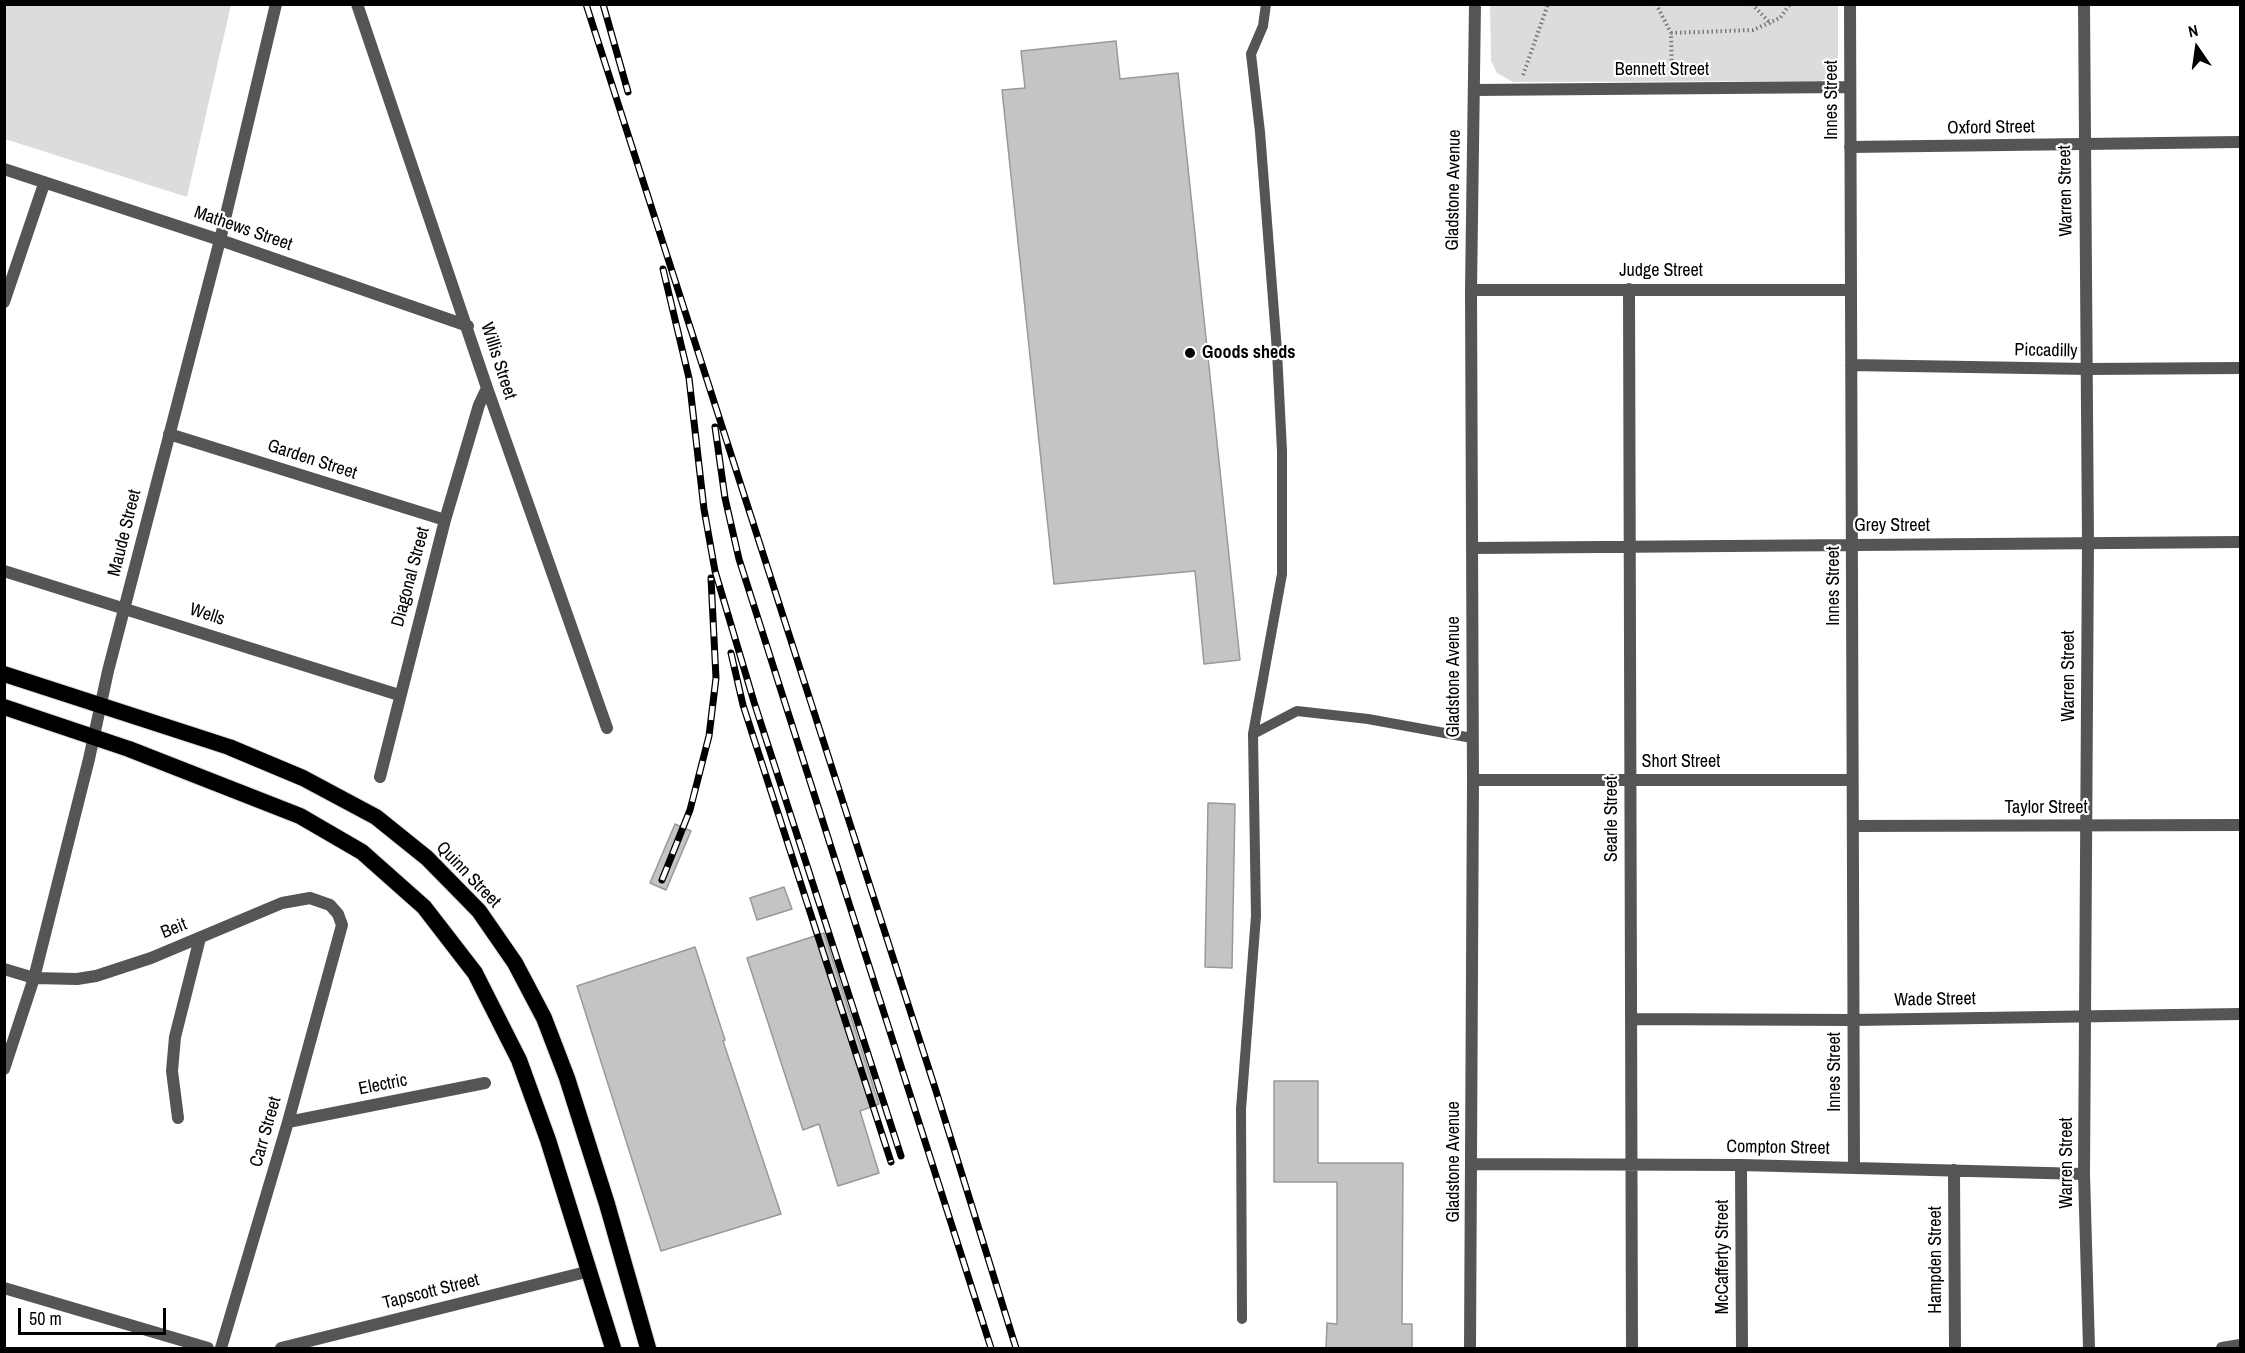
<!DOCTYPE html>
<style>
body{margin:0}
#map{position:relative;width:2245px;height:1353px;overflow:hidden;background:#fff;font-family:"Archivo Narrow",sans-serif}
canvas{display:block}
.frame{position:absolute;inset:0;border:6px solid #000;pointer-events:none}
.north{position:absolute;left:2167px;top:18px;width:60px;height:60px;-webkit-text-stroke:4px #fff;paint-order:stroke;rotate:347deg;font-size:16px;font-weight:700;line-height:24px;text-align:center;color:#000}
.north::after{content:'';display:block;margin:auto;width:21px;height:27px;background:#000;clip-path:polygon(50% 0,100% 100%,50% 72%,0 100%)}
.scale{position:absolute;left:18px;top:1308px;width:148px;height:27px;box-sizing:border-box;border:3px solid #000;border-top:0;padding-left:8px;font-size:18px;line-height:21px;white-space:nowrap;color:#000;-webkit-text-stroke:4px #fff;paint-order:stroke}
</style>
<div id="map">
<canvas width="2245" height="1353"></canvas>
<div class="frame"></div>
<div class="north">N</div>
<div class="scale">50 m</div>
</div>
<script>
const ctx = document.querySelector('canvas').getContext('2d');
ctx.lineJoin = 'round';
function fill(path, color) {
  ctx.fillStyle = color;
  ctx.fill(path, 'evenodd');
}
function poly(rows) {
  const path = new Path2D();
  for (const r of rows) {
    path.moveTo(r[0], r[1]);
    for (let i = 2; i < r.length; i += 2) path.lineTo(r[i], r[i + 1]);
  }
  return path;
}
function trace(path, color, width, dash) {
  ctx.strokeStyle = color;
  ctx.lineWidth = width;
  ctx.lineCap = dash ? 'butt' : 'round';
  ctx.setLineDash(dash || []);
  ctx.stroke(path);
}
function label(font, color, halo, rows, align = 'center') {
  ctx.font = font + ' "Archivo Narrow",sans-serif';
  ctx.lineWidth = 4.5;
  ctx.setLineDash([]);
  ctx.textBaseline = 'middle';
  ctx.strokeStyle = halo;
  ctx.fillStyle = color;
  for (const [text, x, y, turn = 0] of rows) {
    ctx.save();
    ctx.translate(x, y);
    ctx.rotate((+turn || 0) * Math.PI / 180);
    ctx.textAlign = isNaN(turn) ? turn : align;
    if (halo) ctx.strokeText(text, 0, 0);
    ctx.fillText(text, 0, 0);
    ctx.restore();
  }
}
fill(poly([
 [5,4,231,5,187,197,5,139],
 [1490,5,1838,5,1838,65,1830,77,1820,81,1513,82,1497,73,1491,61]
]), '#dcdcdc');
const building = poly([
 [1116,41,1120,79,1178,73,1240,660,1204,664,1195,571,1054,584,1002,90,1025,88,1021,51,1116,41],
 [1208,803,1235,804,1232,968,1205,967,1208,803],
 [675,824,691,831,666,890,650,883,675,824],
 [784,887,792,909,757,920,750,898,784,887],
 [824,933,879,1104,860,1111,879,1173,838,1186,819,1124,803,1130,747,958,824,933],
 [695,947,725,1040,723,1041,781,1214,661,1251,577,986,695,947],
 [1274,1081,1318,1081,1318,1163,1403,1163,1402,1324,1412,1324,1412,1348,1326,1348,1327,1323,1337,1324,1337,1182,1274,1182,1274,1081]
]);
fill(building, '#c4c4c4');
trace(building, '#999', 1.5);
const trunk = poly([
 [4,674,229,747,303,778,376,817,427,858,479,911,515,963,544,1018,567,1078,607,1204,648,1348],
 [4,707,129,749,300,816,362,852,424,907,475,973,519,1060,548,1140,613,1348]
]);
trace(trunk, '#dbdbdb', 18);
trace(poly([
 [1656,4,1671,33,1672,76],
 [1752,4,1771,24],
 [1671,33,1753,30,1780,18,1790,4],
 [1523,75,1548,4]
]), '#777', 4, [1.5, 3]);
trace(poly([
 [1253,734,1297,711,1368,719,1472,738],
 [1242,1319,1241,1109,1256,916,1253,734,1282,574,1282,451,1277,351,1260,132,1251,54,1263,26,1266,4]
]), '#555', 10);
trace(poly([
 [357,4,487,388,607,728],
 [1850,4,1854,1168],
 [1474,90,1850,87],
 [1850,147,2240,142],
 [4,169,220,240,468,326],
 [1629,289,1632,1348],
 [1471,290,1850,290],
 [4,302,44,184],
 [1851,365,2088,369,2240,368],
 [169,434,445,520],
 [1472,548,2240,542],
 [4,571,399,695],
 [380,777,445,520,479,405,487,388],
 [1473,780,1852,780],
 [1853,826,2240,825],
 [4,969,34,978,77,979,96,976,151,958,282,903,310,898,330,905,338,914,342,925,288,1122,221,1348],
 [1631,1019,1853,1020,2240,1014],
 [4,1069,34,978,89,759,108,671,220,240,276,4],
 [178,1118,172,1071,175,1037,200,938],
 [288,1122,485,1083],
 [1472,1164,1741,1165,2084,1174],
 [1741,1165,1742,1348],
 [1954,1170,1955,1348],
 [4,1288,208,1348],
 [281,1348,590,1271],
 [1470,1348,1473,780,1471,290,1475,4],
 [2222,1348,2240,1345]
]), '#555', 12);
trace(poly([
 [2084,4,2088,543,2084,1174,2089,1348]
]), '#555', 12);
trace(trunk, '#000', 16);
const rail = poly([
 [586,4,936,1091,1016,1348],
 [603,4,628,92],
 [663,269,689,378,704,509,715,571,754,702,901,1156],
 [715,427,725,498,739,559,991,1348],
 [731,653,743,705,891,1162],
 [662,880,690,810,709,736,716,678,711,578]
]);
trace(rail, '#000', 7);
trace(rail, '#fff', 4.5, [14]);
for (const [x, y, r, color] of [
 [1190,353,6,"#000"]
]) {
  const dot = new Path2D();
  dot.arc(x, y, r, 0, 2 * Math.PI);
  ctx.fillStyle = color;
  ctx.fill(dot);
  trace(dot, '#fff', 2);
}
label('18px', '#000', '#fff', [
 ["Bennett Street",1662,70],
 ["Innes Street",1832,100,-90],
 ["Oxford Street",1991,128,-1],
 ["Gladstone Avenue",1454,190,-89],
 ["Warren Street",2066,191,-91],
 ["Mathews Street",243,229,19],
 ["Judge Street",1661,271],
 ["Piccadilly",2046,351,1],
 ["Willis Street",498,361,72],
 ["Garden Street",312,460,18],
 ["Grey Street",1892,526],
 ["Maude Street",125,533,-76],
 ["Diagonal Street",411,577,-75],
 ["Innes Street",1834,586,-90],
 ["Wells",207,615,18],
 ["Warren Street",2069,676,-90],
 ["Gladstone Avenue",1454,677,-90],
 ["Short Street",1681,762],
 ["Taylor Street",2046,808],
 ["Searle Street",1612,819,-90],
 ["Quinn Street",468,875,46],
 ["Beit",174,929,-22],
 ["Wade Street",1935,1000,-1],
 ["Innes Street",1835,1072,-90],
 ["Electric",383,1085,-11],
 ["Carr Street",266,1132,-74],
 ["Compton Street",1778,1148,1],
 ["Gladstone Avenue",1454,1162,-90],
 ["Warren Street",2067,1163,-90],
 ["McCafferty Street",1723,1257,-90],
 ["Hampden Street",1936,1260,-90],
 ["Tapscott Street",431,1292,-14]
]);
label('bold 18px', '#000', '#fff', [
 ["Goods sheds",1202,353]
], 'left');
</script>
